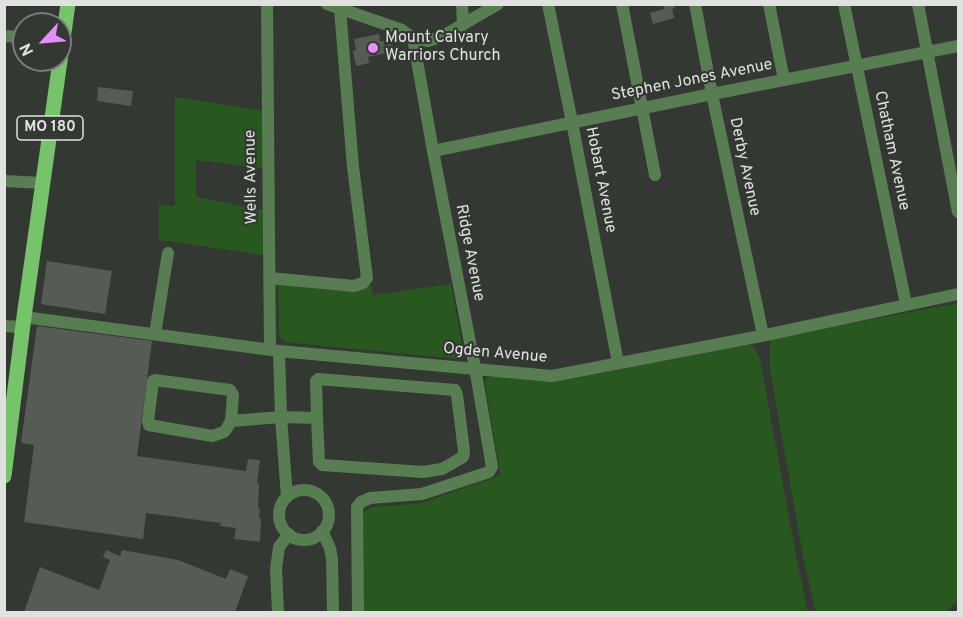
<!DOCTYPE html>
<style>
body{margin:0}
#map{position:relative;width:963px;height:617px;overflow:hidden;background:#343833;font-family:Overpass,sans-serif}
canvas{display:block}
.frame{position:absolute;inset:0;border:6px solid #e0e2df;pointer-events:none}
.north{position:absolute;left:12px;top:12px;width:60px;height:60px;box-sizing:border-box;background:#343833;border:2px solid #797c78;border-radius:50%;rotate:244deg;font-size:16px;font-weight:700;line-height:24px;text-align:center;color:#e0e2df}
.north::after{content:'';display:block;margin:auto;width:21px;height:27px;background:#ea8dfc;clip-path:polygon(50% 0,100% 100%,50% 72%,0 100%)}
</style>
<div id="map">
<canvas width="963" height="617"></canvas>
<div class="frame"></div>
<div class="north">N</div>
</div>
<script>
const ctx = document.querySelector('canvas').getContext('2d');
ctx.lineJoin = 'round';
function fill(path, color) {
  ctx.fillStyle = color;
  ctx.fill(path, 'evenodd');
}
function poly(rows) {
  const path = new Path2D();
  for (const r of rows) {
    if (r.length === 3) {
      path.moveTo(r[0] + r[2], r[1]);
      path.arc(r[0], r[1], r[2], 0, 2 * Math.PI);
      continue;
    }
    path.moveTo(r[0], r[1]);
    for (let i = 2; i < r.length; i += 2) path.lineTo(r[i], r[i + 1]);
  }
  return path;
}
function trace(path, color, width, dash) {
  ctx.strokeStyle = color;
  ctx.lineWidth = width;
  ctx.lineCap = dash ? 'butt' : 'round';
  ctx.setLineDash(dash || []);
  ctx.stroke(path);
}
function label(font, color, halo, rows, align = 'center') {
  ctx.font = font + ' Overpass,sans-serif';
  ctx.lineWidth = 4.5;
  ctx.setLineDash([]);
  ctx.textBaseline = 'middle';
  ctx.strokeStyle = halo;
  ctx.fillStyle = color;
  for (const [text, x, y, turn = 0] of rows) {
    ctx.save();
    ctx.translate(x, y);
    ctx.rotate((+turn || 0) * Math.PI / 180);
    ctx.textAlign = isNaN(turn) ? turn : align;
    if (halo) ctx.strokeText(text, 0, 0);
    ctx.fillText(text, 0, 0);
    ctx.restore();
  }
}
fill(poly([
 [175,97,263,111,263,168,196,160,196,197,264,210,264,255,159,240,159,204,175,206],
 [278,276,370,283,373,295,451,284,463,351,460,357,455,359,448,358,285,342,281,339,279,333],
 [958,303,958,601,945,612,816,612,804,561,770,370,770,342,774,338,779,337],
 [748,345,753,345,760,359,797,561,808,612,363,612,363,513,367,510,373,507,414,504,425,502,498,476,500,473,485,384,486,378,491,376,550,381,565,380]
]), '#285820');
fill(poly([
 [663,4,674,4,675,8,672,9,674,18,653,24,650,13,664,9],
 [379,34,380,41,384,41,384,45,391,44,392,52,368,57,369,63,356,66,353,51,356,50,354,39],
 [98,87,133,91,131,106,97,101],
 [47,261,112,271,105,314,41,304],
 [37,326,152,341,137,456,246,471,248,459,260,460,257,483,259,484,258,507,260,508,259,518,261,519,260,542,234,539,236,528,220,526,221,523,146,513,143,539,24,522,34,445,21,443],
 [106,550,120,556,122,550,178,560,226,579,230,569,248,576,235,612,24,612,40,567,99,590,110,560,103,557]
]), '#565b55');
trace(poly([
 [267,4,270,350],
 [327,4,402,30,413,38,428,41,443,36,498,4],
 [462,4,463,25],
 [548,4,572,122,618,363],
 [622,4,655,175],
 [695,4,712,94,763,335],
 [769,4,784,80],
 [844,4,906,304],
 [918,4,958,212],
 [4,36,24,37],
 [433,151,712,94,958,46],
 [4,181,43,183],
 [270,278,354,286,363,283,367,278,353,167,340,9],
 [24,317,279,351,552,376,761,336,958,294],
 [4,326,23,327],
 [155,334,168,253],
 [279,351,281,417,287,497],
 [155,380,230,390,233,395,231,421,227,428,224,432,212,436,149,425,148,421,153,381,155,380],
 [231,421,281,417,317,418,319,462,322,465,423,472,442,469,463,457,464,451,457,395,455,390,318,379,316,381,317,418],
 [304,515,25],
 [322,531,330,548,332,559,333,612],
 [278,612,276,569,279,547,289,534],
 [358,612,357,507,361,502,370,498,422,494,489,472,492,467,475,368,433,151,413,38]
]), '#597d53', 12);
trace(poly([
 [4,476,24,317,68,4]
]), '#77c36b', 15);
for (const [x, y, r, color] of [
 [373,48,6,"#ea8dfc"]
]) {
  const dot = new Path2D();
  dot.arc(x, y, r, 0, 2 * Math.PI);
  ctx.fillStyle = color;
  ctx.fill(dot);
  trace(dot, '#343833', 2);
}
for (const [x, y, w] of [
 [50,128,66]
]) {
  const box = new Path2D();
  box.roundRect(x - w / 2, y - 12, w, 24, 4.5);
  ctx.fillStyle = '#343833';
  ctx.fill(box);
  trace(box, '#e0e2df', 1.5);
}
label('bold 15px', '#e0e2df', null, [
 ["MO 180",50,128]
]);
label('16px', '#e0e2df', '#343833', [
 ["Mount Calvary",385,39],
 ["Warriors Church",385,57]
], 'left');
label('16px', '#e0e2df', '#343833', [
 ["Stephen Jones Avenue",692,81,-11],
 ["Chatham Avenue",891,151,78],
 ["Derby Avenue",744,167,78],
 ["Wells Avenue",252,177,-91],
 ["Hobart Avenue",600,180,79],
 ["Ridge Avenue",469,253,79],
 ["Ogden Avenue",495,354,5]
]);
</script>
